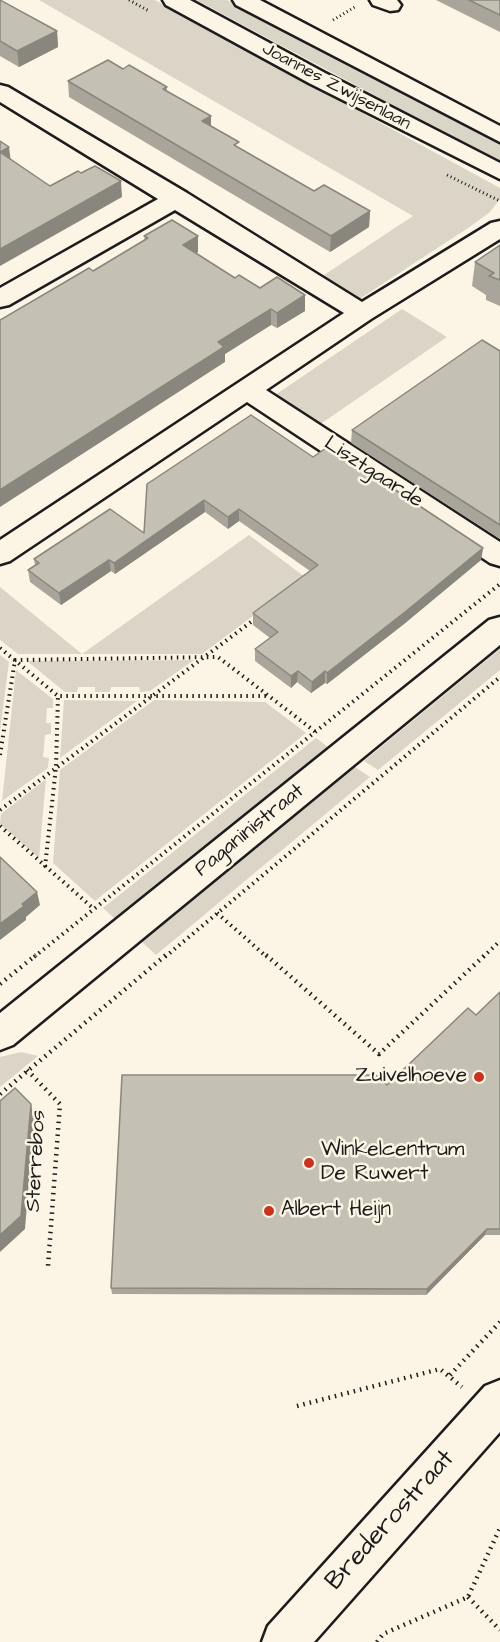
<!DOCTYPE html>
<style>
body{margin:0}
canvas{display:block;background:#fcf5e5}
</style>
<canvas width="500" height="1642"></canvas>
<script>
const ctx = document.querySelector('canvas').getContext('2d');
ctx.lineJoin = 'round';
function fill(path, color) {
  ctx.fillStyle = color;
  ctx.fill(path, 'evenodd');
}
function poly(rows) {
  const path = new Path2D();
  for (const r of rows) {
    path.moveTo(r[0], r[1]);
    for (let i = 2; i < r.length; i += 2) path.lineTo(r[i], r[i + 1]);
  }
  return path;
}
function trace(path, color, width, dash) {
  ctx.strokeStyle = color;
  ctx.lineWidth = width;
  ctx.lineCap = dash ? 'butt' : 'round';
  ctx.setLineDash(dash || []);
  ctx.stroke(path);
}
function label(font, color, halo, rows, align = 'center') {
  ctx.font = font + ' "Architects Daughter",sans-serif';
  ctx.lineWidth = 5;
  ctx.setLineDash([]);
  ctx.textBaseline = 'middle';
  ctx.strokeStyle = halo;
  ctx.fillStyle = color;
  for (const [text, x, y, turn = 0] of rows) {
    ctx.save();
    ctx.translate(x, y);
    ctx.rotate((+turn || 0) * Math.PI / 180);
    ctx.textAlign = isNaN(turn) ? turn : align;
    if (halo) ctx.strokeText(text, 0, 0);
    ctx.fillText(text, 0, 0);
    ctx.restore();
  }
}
fill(poly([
 [39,0,155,0,500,188,500,199,490,212,471,226,358,300,321,277,413,216],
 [196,0,227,0,500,144,500,162],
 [402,309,447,337,322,423,317,424,272,397],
 [249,535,305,577,202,654,18,654,0,640,0,587,82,654],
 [500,649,500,670,378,770,364,761],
 [0,655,9,662,0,731],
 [194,660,150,691,140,692,139,687,111,687,110,692,95,692,95,687,78,687,77,692,65,692,27,661],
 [16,670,53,699,53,708,47,708,46,723,51,723,51,734,45,735,43,757,49,758,48,768,2,801],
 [64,700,137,701,60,758],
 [154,700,265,702,306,733,95,901,53,863,60,770],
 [316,738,328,747,115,919,103,908],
 [355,767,370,777,156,955,141,941],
 [46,779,39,858,0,824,1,814],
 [21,1052,38,1056,0,1087,0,1057]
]), '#dbd5c8');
const minor = poly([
 [163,0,190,0,325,73,500,163,500,179,309,83,166,5,163,0],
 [233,0,260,0,500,126,500,142,236,5,233,0],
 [370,0,397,0,401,5,398,10,390,11,373,5,370,0],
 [0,85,8,87,187,193,362,302,491,223,500,221,500,239,371,319,266,390,500,542,500,566,490,563,247,402,10,561,0,564,0,540,344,313,175,210,9,305,0,307,0,288,158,199,0,102,0,85],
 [500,617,500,645,13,1045,0,1050,0,1013,489,620,500,617],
 [500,1380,500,1432,314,1642,262,1642,268,1626,485,1386,500,1380]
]);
trace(minor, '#1c1c1c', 5);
trace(poly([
 [129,0,149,11],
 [333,20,355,7],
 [447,175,500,201]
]), '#1c1c1c', 3, [1, 3]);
trace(poly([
 [0,648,58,696],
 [0,755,15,660,218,657,317,733],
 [0,810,255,619],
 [0,826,94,909],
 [45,867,56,767,58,696,269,696],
 [217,913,267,957],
 [34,957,500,584],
 [165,957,500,677],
 [483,957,500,941]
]), '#1c1c1c', 4, [1.5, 4.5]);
trace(poly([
 [266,955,379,1054,485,955],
 [0,984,36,955],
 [27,1070,60,1104,48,1266],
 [0,1094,166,955],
 [450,1375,500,1322],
 [297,1406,440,1369,462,1387],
 [468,1597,500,1630],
 [377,1642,383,1634,468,1597,500,1528]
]), '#1c1c1c', 4.5, [1.5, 5]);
fill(minor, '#fcf5e5');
fill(poly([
 [0,0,57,31,58,47,19,67,0,56],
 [436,0,500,0,500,32],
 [123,69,167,87,167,92,239,148,314,191,370,211,369,227,330,252,69,97,68,81],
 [144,236,198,252,196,253,235,278,260,288,305,295,305,311,277,328,271,325,225,354,225,362,93,271,145,241],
 [500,245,500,306,486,300,486,295,472,286,475,262],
 [500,351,500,539,351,443,352,430],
 [313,457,483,548,481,560,404,624,327,684,325,683,311,693,297,682,291,688,255,661,255,649,270,638,253,625,253,613,310,571,239,521,228,529,205,512,115,574,111,571,61,605,30,582,28,570,35,565,34,559,144,533,147,484],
 [500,992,500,1235,485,1235,426,1295,112,1294,111,1288,387,1085,476,1015]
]), '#a9a59a');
fill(poly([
 [57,31,58,47,19,67,17,51],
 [211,116,211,132,202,121],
 [9,147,11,163,0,152],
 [121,181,122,197,0,266,0,249],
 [370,211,369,227,330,252,331,236],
 [198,236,198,252,184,260,183,245],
 [305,295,305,311,277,328,277,313],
 [271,309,271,325,225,354,225,362,0,507,0,490,218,342],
 [204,500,205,512,115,574,114,563],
 [239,509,239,521,228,529,228,517],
 [483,548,481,560,404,624,327,684,327,673],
 [109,560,111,571,61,605,59,593],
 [298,671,297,682,291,688,291,676],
 [325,671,325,683,311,693,312,682],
 [37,892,40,905,26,917,26,920,0,940,0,924,22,904],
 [31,1104,34,1119,25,1229,0,1252,0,1235],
 [487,1229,485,1235,426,1295,427,1289]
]), '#89867d');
const building = poly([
 [0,0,57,31,17,51,0,41,0,0],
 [469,0,500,0,500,15,469,0],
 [108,60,123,69,129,65,167,87,163,89,211,116,202,121,239,142,234,145,314,191,324,185,370,211,331,236,68,81,108,60],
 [0,141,9,147,0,152,0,141],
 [0,152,50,186,78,171,81,173,95,166,121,181,0,249,0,152],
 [172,220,198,236,183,245,235,278,239,275,260,288,277,277,305,295,277,313,271,309,218,342,224,347,0,490,0,320,89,268,93,271,148,238,144,236,172,220],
 [500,245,500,280,489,276,494,273,475,262,500,245],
 [482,340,500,351,500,525,352,430,482,340],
 [251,415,313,457,329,446,483,548,405,612,327,673,325,671,312,682,298,671,291,676,255,649,278,632,253,613,318,565,239,509,228,517,204,500,114,563,109,560,59,593,28,570,39,563,34,559,110,509,144,533,147,484,251,415],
 [0,857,37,892,22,904,24,906,0,924,0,857],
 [500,992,500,1229,487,1229,427,1289,111,1288,122,1075,376,1075,387,1085,468,1008,476,1015,500,992],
 [15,1088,31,1104,21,1216,0,1235,0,1101,15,1088]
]);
fill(building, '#c4c0b3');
trace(building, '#89867d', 1.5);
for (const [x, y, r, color] of [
 [479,1077,6,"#c8321e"],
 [309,1163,6,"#c8321e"],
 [269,1211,6,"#c8321e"]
]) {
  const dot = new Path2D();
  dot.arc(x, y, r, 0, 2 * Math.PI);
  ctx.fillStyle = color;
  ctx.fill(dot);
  trace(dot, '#fcf5e5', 2);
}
label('18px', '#1c1c1c', '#fcf5e5', [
 ["Joannes Zwijsenlaan",336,87,28]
]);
label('21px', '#1c1c1c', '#fcf5e5', [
 ["Lisztgaarde",373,473,33],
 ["Paganinistraat",250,831,-39],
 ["Sterrebos",37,1161,-87]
]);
label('21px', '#1c1c1c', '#fcf5e5', [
 ["Zuivelhoeve",467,1077,"right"],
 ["Winkelcentrum",321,1151],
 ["De Ruwert",321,1175],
 ["Albert Heijn",281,1211]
], 'left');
label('26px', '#1c1c1c', '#fcf5e5', [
 ["Brederostraat",391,1521,-48]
]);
</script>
